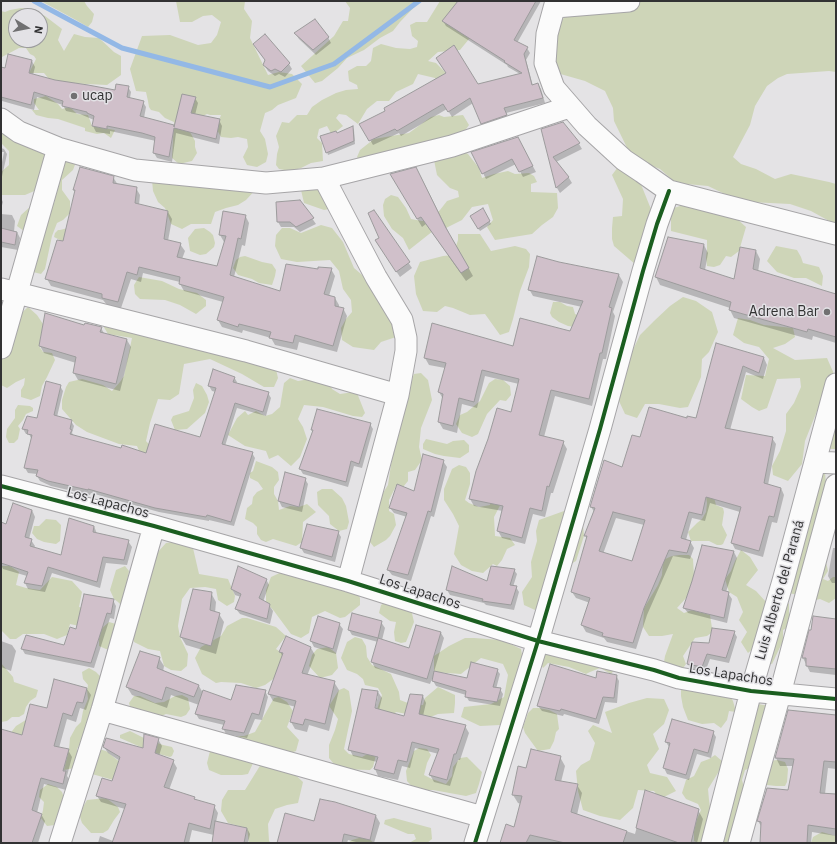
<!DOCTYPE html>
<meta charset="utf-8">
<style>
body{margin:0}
#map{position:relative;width:837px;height:844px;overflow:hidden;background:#e4e3e5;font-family:"IBM Plex Sans",sans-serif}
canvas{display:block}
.frame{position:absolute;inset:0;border:2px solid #323233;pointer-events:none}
.north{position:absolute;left:8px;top:8px;width:40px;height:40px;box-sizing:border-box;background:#e3e2e6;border:1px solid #9c9c9e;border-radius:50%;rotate:100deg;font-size:11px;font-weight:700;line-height:16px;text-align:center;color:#323233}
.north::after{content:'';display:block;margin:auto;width:14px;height:18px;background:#707071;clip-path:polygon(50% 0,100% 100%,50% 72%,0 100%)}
</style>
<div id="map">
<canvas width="837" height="844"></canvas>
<div class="frame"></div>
<div class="north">N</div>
</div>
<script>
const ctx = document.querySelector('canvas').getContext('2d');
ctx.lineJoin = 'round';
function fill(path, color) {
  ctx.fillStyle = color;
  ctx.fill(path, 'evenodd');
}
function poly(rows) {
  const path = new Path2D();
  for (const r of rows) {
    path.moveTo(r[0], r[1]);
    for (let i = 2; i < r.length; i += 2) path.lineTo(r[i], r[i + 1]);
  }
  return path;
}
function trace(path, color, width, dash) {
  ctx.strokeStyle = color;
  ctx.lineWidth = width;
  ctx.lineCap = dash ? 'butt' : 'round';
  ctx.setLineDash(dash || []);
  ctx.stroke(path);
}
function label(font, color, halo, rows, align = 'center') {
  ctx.font = font + ' "IBM Plex Sans",sans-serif';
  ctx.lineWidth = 3;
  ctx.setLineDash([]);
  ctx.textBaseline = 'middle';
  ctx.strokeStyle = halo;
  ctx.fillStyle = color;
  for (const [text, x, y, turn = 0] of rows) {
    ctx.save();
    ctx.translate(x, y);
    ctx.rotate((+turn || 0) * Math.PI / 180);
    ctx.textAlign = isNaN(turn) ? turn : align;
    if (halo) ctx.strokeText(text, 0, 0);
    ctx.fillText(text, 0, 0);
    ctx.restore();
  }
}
fill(poly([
 [41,1,84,1,87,6,94,14,92,22,88,27,76,20],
 [176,1,245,1,244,9,252,21,250,38,268,75,279,72,292,74,302,84,296,98,278,105,272,110,265,113,260,131,265,139,268,154,266,162,257,167,247,165,243,157,248,147,247,139,238,137,231,138,221,137,216,128,221,115,210,115,207,114,198,118,191,122,190,132,195,141,195,147,197,153,192,161,179,164,172,158,174,122,165,118,159,112,151,110,149,107,148,101,146,92,136,91,130,69,142,36,170,35,198,45,211,43,217,35,221,22,212,15,203,16,192,22,180,22],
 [345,1,420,1,400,22,393,31,380,38,364,50,347,58,338,68,322,81,315,83,301,66,334,36,343,21,348,21,350,8],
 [440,1,454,1,457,2,472,39,469,39,460,50,438,52,428,61,436,63,444,71,453,84,442,92,435,78,418,74,413,84,396,92,389,101,377,101,367,109,358,124,346,115,339,114,336,118,343,126,332,135,327,126,319,129,317,138,322,143,323,161,311,163,301,168,290,171,279,169,276,165,277,154,279,147,276,136,282,122,289,123,297,115,307,115,312,107,322,100,336,93,346,90,358,89,357,85,349,81,348,71,357,66,366,66,371,61,373,48,381,44,396,48,410,49,417,47,418,41,412,36,410,25,416,22,427,22],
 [575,1,836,1,836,72,829,71,787,74,778,78,767,86,755,106,750,125,733,157,741,164,756,169,775,179,791,174,829,182,836,184,836,223,831,222,811,211,790,204,750,202,727,195,708,186,676,183,660,169,632,158,614,121,613,108,605,91,585,81,557,73,555,63,555,42,561,22],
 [21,8,30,9,45,16,62,29,58,40,64,51,74,34,85,37,99,38,114,52,121,56,121,75,107,85,67,83,49,79,44,73,29,73,36,59,34,56,30,54,26,48,19,48,2,57,1,59,1,11,5,12,10,10],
 [16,16,40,16,40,40,16,40],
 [46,96,58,104,62,109,70,107,77,114,88,115,92,126,115,130,111,138,104,133,97,134,85,131,85,128,58,119,48,118,36,115,32,110,39,110,34,103,34,99],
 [1,114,51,156,39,176,39,189,25,195,1,195,1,172,9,165,9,151,2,144,1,144],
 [439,115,444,117,463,115,469,125,464,132,360,161,357,157,360,150,374,139,409,133,431,117],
 [457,148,468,154,479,168,482,178,494,174,508,171,515,174,529,173,534,176,537,182,531,184,531,192,557,193,558,208,553,217,542,225,532,234,495,240,487,227,493,220,488,204,472,207,462,220,446,228,433,231,409,250,403,238,392,229,384,216,383,205,385,199,391,195,398,197,406,208,411,219,422,221,430,220,440,210,447,201,459,197,458,191,450,188,437,175,434,160],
 [61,157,76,162,73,170,62,180,62,190,70,201,70,213,63,220,57,223,52,236,45,269,41,274,33,272,28,234,17,226,21,215,31,206,40,215,54,203,56,194,52,177],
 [618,167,638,177,657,224,643,271,614,246,612,239,612,228,613,217,622,216,623,199,612,175],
 [234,168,249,173,259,186,246,200,238,205,226,208,215,212,211,224,191,224,182,229,171,224,165,208,158,202,153,191,152,180,211,175],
 [321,181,329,209,324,210,304,203,301,190],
 [683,205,694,209,710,211,726,209,746,227,739,251,731,257,726,256,720,265,714,267,707,266,706,257,707,250,707,240,671,231,671,218,674,208],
 [321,225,332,228,343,242,354,268,383,293,396,337,381,342,374,350,353,347,342,340,341,328,346,319,352,312,351,300,343,289,339,271,330,260,297,262,281,259,275,246,276,235,282,228,290,228,301,233],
 [68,228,71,240,62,241,54,237,55,233,58,230,60,230],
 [204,228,210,232,213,235,215,243,214,247,206,254,200,255,190,251,188,238,195,229],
 [458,234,480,234,491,251,515,246,526,249,530,254,529,267,520,291,513,319,509,332,500,335,485,314,470,315,453,308,445,306,437,312,423,311,416,294,414,276,420,262,443,256,453,255,458,240],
 [776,246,797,250,801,257,803,263,819,267,823,276,822,286,806,278,794,278,777,272,767,261],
 [245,256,262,262,272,264,276,270,275,276,272,285,259,283,252,279,238,275,233,268,236,260,240,257],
 [139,277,162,281,179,289,197,293,206,300,206,306,196,314,180,305,165,300,140,299,135,294,134,285],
 [683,297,696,301,712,312,718,332,709,352,702,359,701,377,688,407,680,408,659,404,645,404,637,418,625,414,619,401,621,383,630,356,640,335,654,321,670,306],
 [553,302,560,302,567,306,573,307,575,314,580,316,575,327,568,326,559,322,552,317,550,313],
 [28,307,37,315,43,324,39,346,43,352,52,353,55,360,47,377,42,386,40,396,31,400,21,397,21,390,24,385,25,378,16,382,7,388,1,385,1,362,2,357,16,318],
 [738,318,750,320,764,325,793,328,795,337,785,344,773,348,795,360,827,358,834,374,823,402,817,411,805,441,802,464,788,481,773,475,772,466,780,451,786,431,786,414,794,403,801,387,800,378,777,379,767,408,759,411,752,407,741,399,746,375,765,376,769,359,759,347,744,343,733,335],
 [102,324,275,365,278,378,274,387,264,387,242,374,210,359,184,364,179,394,170,400,158,399,150,423,146,441,156,452,143,460,137,446,119,444,87,432,76,425,62,409,62,400,66,387,69,382,82,379,103,385,112,391,120,382,124,376,132,338,108,334],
 [317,373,328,379,332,389,340,394,354,392,357,393,365,413,362,417,353,416,323,407,304,405,298,419,303,427,307,439,300,457,291,466,278,455,269,459,266,451,245,446,228,435,237,418,245,411,248,415,256,411,265,416,272,414,280,407,284,383,290,378,298,381,304,380],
 [421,373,428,380,432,400,421,428,419,447,422,460,415,470,408,472,408,481,403,487,396,486,389,500,389,511,394,514,396,525,390,536,386,540,374,547,370,542,371,516,381,496,388,485,392,458,402,419,405,399,414,374],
 [495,379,503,380,510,386,511,395,506,401,500,400,487,414,478,434,472,437,462,433,456,424,460,415,467,412,480,401,489,383],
 [196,383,202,386,207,395,209,402,205,413,187,429,175,430,171,420,173,416,189,411,194,398,193,390],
 [836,404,836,449,828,449],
 [18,405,30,406,33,408,33,411,26,414,23,420,18,426,20,429,18,439,14,443,9,443,6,437,7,429,15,418,15,410],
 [426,439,447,444,453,441,464,440,469,445,469,452,460,458,444,456,435,454,423,449,423,444],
 [256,461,272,467,278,472,279,480,274,487,274,494,278,501,279,510,290,506,299,507,307,504,316,512,303,522,302,542,296,546,273,539,266,542,261,540,257,534,257,527,253,523,245,519,247,508,252,504,253,497,257,492,263,489,258,482,250,478,250,473,253,471],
 [459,465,466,467,470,473,470,484,465,500,469,503,479,507,490,505,490,489,505,496,494,517,495,536,510,538,515,545,507,549,502,560,497,566,493,564,483,573,472,571,461,565,454,554,459,526,453,514,444,500,444,489,452,469],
 [825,472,826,484,826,562,828,571,823,579,828,581,833,577,836,577,836,598,829,603,820,599,812,601,799,595,788,593,808,474],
 [322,489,332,489,342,498,346,506,349,522,347,529,339,531,330,524,329,516,318,505,317,492],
 [713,493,716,505,723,508,724,512,722,525,727,535,723,544,721,545,717,545,709,541,691,541,688,532,697,523,702,519,706,512,707,503,706,496],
 [564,511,580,519,583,525,584,536,576,561,566,567,542,597,535,610,524,605,522,592,532,577,531,562,537,541,536,531,539,520],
 [46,519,56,520,61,525,60,541,56,544,44,542,37,539,32,533,34,526,39,526],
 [179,541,193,548,199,574,228,579,235,596,234,602,227,606,218,600,216,589,205,587,190,588,182,599,178,626,180,637,188,654,187,666,181,671,171,670,164,666,160,651,148,649,134,642,132,628,157,553,166,543],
 [741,550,750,557,758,570,746,585,756,591,767,603,784,598,789,604,789,614,791,626,783,630,783,641,772,664,762,661,757,645,748,653,741,642,747,632,739,620,743,612,737,597,729,592,725,579,731,571,735,561],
 [679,555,689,555,693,559,694,576,687,597,677,608,684,613,692,610,710,615,712,628,711,633,707,636,695,638,683,656,686,664,681,671,663,668,665,656,673,634,662,636,649,636,643,627,644,608,658,585,662,575,663,560,672,556],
 [1,566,10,566,19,572,16,585,26,588,40,590,52,577,72,581,82,592,79,607,91,609,84,627,70,624,67,635,57,639,44,634,23,634,16,639,10,639,1,630],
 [125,566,129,571,127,581,128,589,127,597,121,605,118,602,114,599,110,590,116,570],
 [284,571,357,592,360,598,360,605,345,617,340,618,325,611,312,617,309,633,301,638,291,634,274,611,266,602,266,590,271,577],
 [386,602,411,609,414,622,406,642,401,643,395,641,394,632,396,622,390,621,379,613,381,605],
 [242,618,247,618,276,627,286,636,276,649,289,658,280,674,265,685,256,688,241,683,221,682,216,683,202,674,195,658,201,647,221,636,227,626],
 [109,622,116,624,113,650,106,649,99,646,99,636,101,629],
 [355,637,362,639,366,646,367,657,372,665,391,674,399,692,400,700,413,705,423,705,425,698,438,687,455,695,455,703,454,713,438,714,428,718,396,712,384,724,376,712,382,695,378,688,365,685,363,679,357,674,347,670,341,658,347,642],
 [465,638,474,638,502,640,521,649,524,667,512,722,500,725,480,726,461,717,464,707,491,704,504,697,508,675,503,664,481,658,461,674,434,672,434,656,449,646],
 [328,647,336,653,338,668,332,675,320,678,309,666,312,655,317,649],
 [541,652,616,668,611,674,600,668,590,672,586,674,569,667,548,663,543,668,539,660],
 [1,663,13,677,14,682,38,690,36,697,30,701,26,707,24,714,19,717,12,717,7,721,1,722],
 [89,668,96,672,101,677,85,734,77,749,77,764,74,768,64,770,69,749,70,738,76,727,81,722,83,711,88,699,87,690,88,685,83,679,82,672],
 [681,687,727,692,733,701,736,712,729,711,727,720,721,728,714,723,702,724,688,720,683,707,681,696],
 [344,688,349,691,352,711,344,749,349,754,362,757,373,751,376,755,373,767,370,770,338,769,329,758,329,745,335,730,338,719,329,706,339,690],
 [182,695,188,698,190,709,186,715,181,717,166,714,159,717,131,711,129,703,134,696,140,696,155,703,164,702,175,696],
 [279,697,287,702,293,711,287,727,299,740,296,751,287,754,265,745,260,748,248,774,242,775,221,775,209,770,207,763,210,751,232,736,244,736,255,732,274,698],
 [647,698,664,699,669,710,664,724,653,734,659,749,647,765,650,773,667,777,676,791,660,799,654,791,638,790,633,808,620,820,600,816,583,810,578,791,576,771,581,765,590,760,595,743,588,731,593,725,612,733,605,712,629,703],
 [754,703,763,705,771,705,750,768,745,770,742,780,745,791,729,840,726,843,712,843],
 [533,708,539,708,549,710,557,714,559,729,556,732,554,741,550,749,538,751,525,733,523,727,528,713],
 [29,718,35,732,6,739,16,726],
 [130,731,144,738,163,745,172,747,174,751,172,756,170,757,152,752,120,738,120,735],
 [419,748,427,749,431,755,427,763,424,775,432,779,446,784,452,776,453,767,460,758,467,757,482,772,479,784,476,793,466,796,433,790,415,790,407,781,406,771,414,751],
 [99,749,106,751,121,763,131,785,92,774],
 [715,755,722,761,721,768,708,789,709,800,712,822,705,840,702,843,698,843,694,841,694,831,697,819,701,810,698,804,686,799,682,793,686,780,694,776,701,762,709,759],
 [266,756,287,767,303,782,298,803,287,805,275,809,268,824,269,841,271,843,249,843,247,828,228,823,221,811,222,800,228,790,245,790],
 [777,760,785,762,788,769,787,782,785,786,776,786,767,785,764,778,769,761],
 [48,784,57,787,62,792,64,798,55,825,47,826,41,818,43,810,44,802,39,797,40,790],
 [106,798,118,807,120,812,114,820,108,830,103,833,91,833,82,823,79,814,87,800],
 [394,818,431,828,432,839,427,843,409,843,416,839,414,834,408,834,384,824,385,820],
 [822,832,836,836,836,843,811,843,813,837],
 [367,837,374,843,348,843,352,840,359,838]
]), '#ced5b8');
fill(poly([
 [484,1,541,1,517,43,527,48,530,53,526,60,533,86,538,84,541,89,545,103,506,113,509,120,484,128,473,103,452,117,447,109,401,136,399,133,373,145,361,124,478,85,520,74,508,67,507,65,446,26,443,21],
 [295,33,328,37,331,43,316,55,299,39],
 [254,44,289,64,292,69,285,77,279,74,275,76,268,71,264,65,266,61],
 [32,61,35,67,33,75,55,81,116,91,128,87,131,92,130,98,143,102,146,107,144,118,173,126,175,128,195,98,198,103,195,115,219,120,222,126,219,144,176,133,172,162,157,158,154,153,156,141,110,131,110,134,96,132,93,126,94,120,80,114,66,111,63,105,37,97,34,110,2,101,1,68,6,69],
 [562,123,579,144,582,149,556,162,569,178,572,183,560,193,557,188,543,130],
 [353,128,354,130,355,144,328,155,322,137,337,134],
 [520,142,536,172,523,177,516,164,486,179,483,173],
 [1,148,4,149,7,154,1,181,1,167,4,152,2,152,1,158],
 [391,175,421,177,451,237,473,276,466,281,426,224,422,227],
 [113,177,118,185,136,188,140,195,139,205,168,212,172,219,168,241,180,244,185,251,182,259,217,268,225,242,224,242,220,235,245,215,249,223,245,246,242,245,234,277,281,292,318,270,331,269,335,276,329,296,335,298,339,305,339,307,343,308,347,316,337,352,299,342,297,350,275,345,271,338,243,330,242,333,222,327,218,320,223,302,184,291,180,284,180,282,143,273,141,282,131,279,121,308,107,305,103,300,51,286,47,279,63,242,76,193,74,190],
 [1,198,3,202,1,209],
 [300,201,316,224,300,232,294,227,281,227,278,222],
 [483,210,491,224,480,231,471,216],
 [373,211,412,268,400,277,376,241,380,238],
 [1,214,12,215,15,221,14,232,17,232,20,238,18,250,1,247],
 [704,245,708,253,705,270,735,280,756,251,760,259,758,272,836,295,836,343,813,336,812,340,734,318,730,310,730,308,660,285,656,277],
 [559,263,619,275,623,282,613,312,615,316,606,359,603,359,592,406,555,396,544,437,563,442,567,449,553,493,551,493,545,517,533,514,525,544,502,538,498,531,503,511,474,506,470,499,477,472,512,413,519,384,485,376,477,408,462,404,457,433,443,429,439,422,443,399,439,392,445,368,429,365,425,358,433,325,513,347,571,332,582,307,533,296,529,289],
 [85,326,101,328,105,335,127,340,131,347,120,391,78,380,74,373,76,363,44,353,40,346],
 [717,345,764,358,767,365,763,379,746,372,730,430,772,438,776,444,768,485,781,488,784,495,777,523,772,522,763,557,735,549,732,543,740,512,710,503,705,521,692,518,686,540,690,541,694,548,690,559,673,556,647,615,636,649,607,642,604,638,586,632,582,625,590,603,576,598,572,592,587,540,585,535,595,513,591,507,623,468,641,438,687,419,697,419],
 [616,518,644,525,633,563,603,554],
 [234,377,237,382,236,384,268,393,271,398,266,416,237,408,225,446,252,453,255,458,234,526,209,520,209,521,159,512,91,493,90,495,51,486,40,481,37,476,37,474,28,473,25,468,32,440,29,434,26,434,23,429,38,419,60,386,63,391,57,417,71,421,74,426,72,433,74,436,122,449,147,454,201,438,216,392,212,391,209,386],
 [370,424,373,429,362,468,354,466,348,487,303,474,300,469,313,431,312,429],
 [443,461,447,467,434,517,431,516,411,581,392,575,388,570,407,517,394,513,390,508,415,493],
 [305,479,308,484,302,512,282,507,279,501],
 [32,510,35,517,29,539,31,540,35,546,34,548,61,556,94,526,97,534,128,541,132,547,127,565,106,563,100,588,52,573,45,592,28,589,25,583,27,576,3,569,1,565,1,523,7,525],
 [338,532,341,537,335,562,304,553,301,548],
 [703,546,734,552,737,558,726,592,728,593,732,599,727,623,688,613,684,608],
 [833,548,836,548,836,583,832,583,828,576],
 [514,570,517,574,513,587,516,587,519,592,514,610,486,605,484,603,450,595,447,590,488,582],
 [266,579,269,585,263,602,269,605,273,611,270,624,240,614,236,609,241,597,235,595,232,589],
 [211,593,216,602,215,613,219,614,224,622,216,654,186,645,181,637],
 [113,600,116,606,114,619,110,618,94,668,25,654,22,649,64,646,77,630],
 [836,620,836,675,810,672,803,658],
 [381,622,385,628,382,640,410,650,417,626,441,633,444,638,434,672,468,679,497,670,500,674,496,689,500,689,503,694,500,706,469,701,466,696,466,695,436,686,432,679,430,684,375,668,372,662,378,642,352,635,349,630],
 [339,624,343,629,336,654,314,647,311,641],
 [734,632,737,637,729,663,710,659,705,672,691,670,688,664,693,643,709,645],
 [1,641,12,645,16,651,11,671,1,667],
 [311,648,315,655,307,676,334,682,339,690,329,731,309,725,307,732,295,729,291,722,296,707,273,701,269,694,283,657,280,652],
 [159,658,164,666,163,672,199,686,203,693,232,701,265,691,268,697,262,720,255,719,247,738,226,734,223,728,224,725,199,719,196,714,199,705,171,695,167,708,132,695,127,687],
 [616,675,619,681,617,703,605,702,599,724,564,714,563,716,542,711,538,706,597,680],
 [87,689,91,695,86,710,80,708,76,722,67,719,59,748,68,750,72,757,67,776,69,779,66,790,44,784,37,813,41,814,45,821,38,843,1,843,1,730,23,736,48,709],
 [363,690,378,692,382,698,379,710,405,717,410,695,423,696,426,703,423,716,465,726,469,733,460,760,458,760,450,786,434,782,430,775,439,754,415,748,410,768,402,766,398,780,378,776,375,769,377,762,353,756,350,750],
 [376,696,378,696,374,713],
 [789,711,836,716,836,769,828,768,825,794,836,795,836,836,812,832,811,843,761,843,761,826,758,821,789,791,793,766,780,766,776,758],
 [713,732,716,737,711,758,697,754,689,780,667,774,664,768,669,747,666,742],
 [158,739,162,746,159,756,173,761,177,768,169,790,194,798,196,801,214,806,218,813,216,822,247,828,250,834,248,843,213,843,214,835,192,830,189,843,98,843,100,836,113,841,125,809,101,802,97,796,113,782,120,761,108,753,104,747,144,750],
 [560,757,565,766,561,782,577,785,582,793,577,815,635,834,646,791,698,810,703,819,697,843,501,843,515,828,521,804,518,803,513,795,527,770],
 [335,803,376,816,380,823,374,843,360,843,348,840,347,843,278,843,315,822]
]), '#0003');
trace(poly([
 [34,1,122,48,270,87,334,64,419,1]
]), '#93b8e6', 5);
const building = poly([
 [458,1,536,1,514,40,528,47,524,54,532,85,538,83,543,98,504,108,507,115,481,124,470,98,448,112,443,104,397,131,395,129,369,141,359,124,385,111,384,108,446,73,436,58,454,45,478,84,522,73,504,62,505,61,442,21,458,1],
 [315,19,329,37,313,50,294,33,315,19],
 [265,34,290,63,281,72,275,69,271,71,263,65,265,60,253,44,265,34],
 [8,54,32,60,29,73,55,80,88,85,115,90,116,84,129,86,127,97,144,101,140,116,174,125,174,127,182,94,196,97,191,113,220,119,216,139,174,128,169,157,153,153,155,137,142,133,107,126,107,129,92,126,94,116,87,113,87,112,62,106,63,101,34,92,31,105,1,97,1,67,5,68,8,54],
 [563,122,580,143,553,157,569,177,556,188,541,129,563,122],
 [353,126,354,141,326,153,320,136,336,131,337,133,353,126],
 [518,137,533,166,519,172,512,159,482,174,471,152,518,137],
 [80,167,114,176,113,183,137,187,135,203,168,211,164,239,181,243,177,257,217,266,226,236,219,235,223,211,246,215,241,239,238,238,230,275,280,291,286,264,318,269,318,267,332,268,324,294,335,297,335,306,344,308,333,346,295,335,293,343,269,338,271,332,239,324,238,327,217,320,224,297,179,284,180,277,139,267,137,275,127,272,118,302,102,298,102,294,45,279,57,240,63,241,75,190,73,190,80,167],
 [416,167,446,228,469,268,461,273,421,217,417,219,390,174,416,167],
 [300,200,314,218,296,227,290,222,277,222,276,202,300,200],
 [483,208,490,221,478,229,470,216,483,208],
 [374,210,410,262,396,272,375,240,379,238,368,213,374,210],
 [1,228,17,232,15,245,1,242,1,228],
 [668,237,704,244,700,268,734,279,740,247,756,250,753,269,836,294,836,337,808,329,807,332,729,310,731,302,655,277,668,237],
 [537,256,559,262,619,274,609,307,612,308,602,353,600,353,589,399,551,390,539,435,564,441,549,487,547,486,542,511,530,508,522,538,497,531,503,506,469,499,476,471,488,439,497,408,511,412,519,379,482,370,474,402,459,398,453,426,438,422,443,394,438,392,446,363,424,358,432,323,513,346,520,318,570,331,583,301,528,290,537,256],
 [45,313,84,325,85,323,102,327,100,332,127,339,116,384,73,373,76,357,39,346,45,313],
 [716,343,764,357,759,373,743,366,725,428,773,437,764,483,781,488,774,517,769,516,759,551,731,543,741,507,706,497,702,515,689,512,681,538,691,541,687,553,669,550,644,608,633,643,602,636,603,633,581,625,590,598,571,592,587,536,584,536,595,508,590,507,604,460,622,467,632,435,640,437,649,407,687,418,687,416,696,418,716,343],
 [613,512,645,520,632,561,599,551,613,512],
 [213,369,235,377,233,382,269,392,263,412,235,403,222,444,253,452,238,499,231,522,207,515,206,517,155,508,88,489,88,490,48,481,36,476,38,470,24,468,32,435,27,434,28,430,22,429,27,416,37,418,46,381,61,385,54,415,72,420,70,429,72,430,70,434,121,448,122,445,146,453,155,424,200,437,216,388,208,386,213,369],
 [317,409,371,423,359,464,351,461,346,482,299,469,313,430,311,430,317,409],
 [423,454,444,460,431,512,428,511,408,575,387,570,407,513,389,508,397,484,414,491,423,454],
 [285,472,306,478,299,507,278,501,285,472],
 [13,503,32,510,25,537,32,539,30,546,61,555,69,518,94,526,93,532,129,540,124,560,103,557,97,582,48,567,42,586,24,583,28,572,1,563,1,522,6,524,13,503],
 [307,524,339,531,332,557,300,548,307,524],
 [702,545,734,551,722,590,729,592,724,618,683,608,692,581,702,545],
 [238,566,267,579,259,598,270,604,267,619,235,609,241,594,231,589,238,566],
 [452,566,487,581,491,566,515,569,510,585,517,586,511,605,482,601,483,599,446,590,452,566],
 [193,589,212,592,210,610,220,613,211,646,180,637,193,589],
 [84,594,114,599,111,614,107,613,91,663,21,649,26,635,64,645,70,627,76,629,84,594],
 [352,613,382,621,378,638,348,630,352,613],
 [318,616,340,623,333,649,310,641,318,616],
 [813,616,836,619,836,669,806,666,806,658,802,658,809,630,811,630,813,616],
 [416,625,441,632,427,679,371,662,378,638,409,648,416,625],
 [712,628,735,631,726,658,707,654,702,667,687,664,692,642,709,643,712,628],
 [286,636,311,647,302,673,335,681,325,724,305,719,303,725,290,722,296,701,268,694,283,653,279,652,286,636],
 [140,651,160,657,157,668,199,685,194,697,166,687,162,700,126,687,140,651],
 [471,662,498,669,493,687,501,688,497,702,465,697,466,691,432,681,434,671,467,678,471,662],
 [550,664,596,678,597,671,617,675,614,698,603,697,596,719,561,709,560,711,537,706,550,664],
 [54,679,87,688,83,703,77,702,72,716,63,713,54,746,69,749,63,771,66,771,63,784,41,778,32,810,42,814,32,843,1,843,1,729,22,735,30,704,47,708,54,679],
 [236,685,266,690,259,715,252,713,244,733,222,729,225,721,195,714,203,690,231,700,236,685],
 [362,689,378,691,375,708,404,716,410,694,423,695,419,714,466,725,456,754,454,754,447,780,429,775,439,749,412,742,407,762,398,760,394,774,374,769,378,757,348,750,362,689],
 [788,710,836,715,836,762,824,761,820,793,836,794,836,829,808,825,807,843,760,843,761,822,757,821,767,788,788,790,794,759,775,758,788,710],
 [672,719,714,731,708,753,694,749,686,775,663,768,670,743,665,742,672,719],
 [144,734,159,738,155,753,174,760,164,787,195,797,194,799,215,805,210,829,189,823,184,843,112,843,126,804,96,796,102,778,112,781,120,757,103,747,106,738,143,748,144,734],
 [531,749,561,756,555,780,578,784,571,812,627,831,623,843,565,843,530,835,526,843,500,843,506,824,514,827,522,796,512,795,518,766,526,768,531,749],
 [645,790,699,809,691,843,679,843,636,828,645,790],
 [320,799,335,802,376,815,370,840,344,834,342,843,277,843,285,813,314,821,320,799],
 [215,821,247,828,244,843,212,843,215,821]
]);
fill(building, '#d0c0ca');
trace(building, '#9c9b9c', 1);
const street = poly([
 [556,1,547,34,545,63,554,88,587,126,624,160,642,172,669,191,836,234],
 [555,7,629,1],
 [1,119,19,132,58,148,135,170,266,183,324,178,452,146,569,107],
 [324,178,376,277,402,320,406,338,406,351,398,395,348,581],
 [1,289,246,351,398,395],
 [1,348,58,148],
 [815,462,836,463],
 [1,486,154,526,348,581,538,641,654,670,679,678,751,691,836,699],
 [102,710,483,817],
 [60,843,102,710,154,526],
 [475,843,538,641,600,429,643,271,657,224,669,191],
 [712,843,751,691,783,581,836,384],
 [739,843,780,694,808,588,836,485]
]);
trace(street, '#a6a5a7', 23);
trace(street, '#fbfbfb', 21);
trace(poly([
 [1,486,154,526,348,581,538,641,654,670,679,678,751,691,836,699],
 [475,843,538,641,600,429,643,271,657,224,669,191]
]), '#1b5e20', 4);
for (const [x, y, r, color] of [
 [74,96,4,"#707071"],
 [827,312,4,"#707071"]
]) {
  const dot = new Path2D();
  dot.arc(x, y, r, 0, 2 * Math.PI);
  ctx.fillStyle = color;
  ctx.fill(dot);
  trace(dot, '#e3e2e6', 1.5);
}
label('14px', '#323233', '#e3e2e6', [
 ["ucap",82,96],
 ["Adrena Bar",819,312,"right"]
], 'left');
label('14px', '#323233', '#e3e2e6', [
 ["Los Lapachos",108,503,15],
 ["Luis Alberto del Paraná",780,590,-74],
 ["Los Lapachos",420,592,18],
 ["Los Lapachos",731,675,9]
]);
</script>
